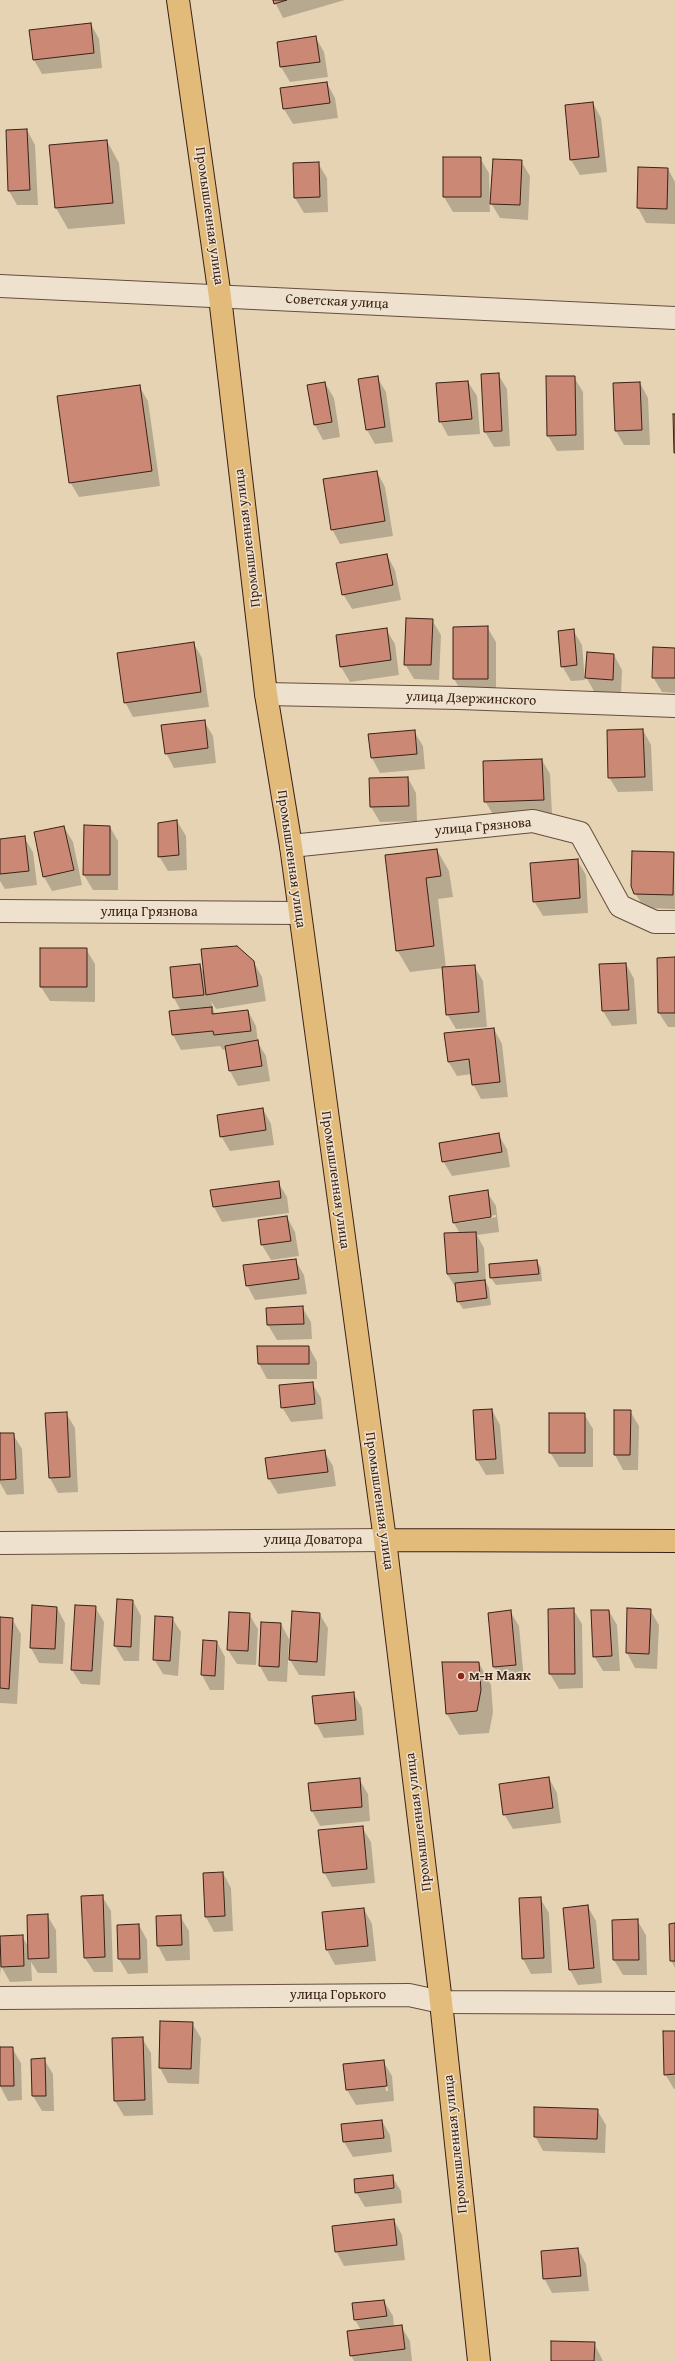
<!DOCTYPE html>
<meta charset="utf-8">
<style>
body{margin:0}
canvas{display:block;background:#e5d3b3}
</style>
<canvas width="675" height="2361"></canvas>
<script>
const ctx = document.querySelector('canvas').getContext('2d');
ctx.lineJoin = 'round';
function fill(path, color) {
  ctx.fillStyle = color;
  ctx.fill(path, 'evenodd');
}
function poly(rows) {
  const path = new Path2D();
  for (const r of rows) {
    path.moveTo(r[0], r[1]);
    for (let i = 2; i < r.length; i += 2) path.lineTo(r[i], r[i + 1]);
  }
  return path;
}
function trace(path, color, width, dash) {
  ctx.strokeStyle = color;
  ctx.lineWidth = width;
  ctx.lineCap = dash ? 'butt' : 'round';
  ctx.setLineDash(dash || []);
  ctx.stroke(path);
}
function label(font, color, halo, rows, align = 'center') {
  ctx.font = font + ' "Gentium Book Plus",serif';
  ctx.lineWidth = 3;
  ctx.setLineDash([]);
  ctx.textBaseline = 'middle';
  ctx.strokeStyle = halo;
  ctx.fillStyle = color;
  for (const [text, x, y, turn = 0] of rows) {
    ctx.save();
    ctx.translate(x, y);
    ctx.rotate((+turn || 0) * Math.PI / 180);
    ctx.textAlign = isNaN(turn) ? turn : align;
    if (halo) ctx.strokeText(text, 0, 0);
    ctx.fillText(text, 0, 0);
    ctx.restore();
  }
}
fill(poly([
 [274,0,345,0,283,18],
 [91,24,99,39,102,68,42,74,34,60],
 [316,38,324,52,328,77,290,82,281,67,278,43],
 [327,83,335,98,338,118,293,124,284,109,281,89],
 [593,103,601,118,607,172,580,175,571,160,566,106],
 [27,130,35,145,38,205,17,205,9,191],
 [107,141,119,163,125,224,68,229,56,208],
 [480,158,489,173,490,212,453,212,444,197],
 [521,161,530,176,528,220,500,218,491,203],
 [318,163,327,178,328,212,304,213,295,198],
 [639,168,668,169,675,182,675,224,646,223,638,208],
 [498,374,507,389,510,446,494,447,485,432],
 [377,377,386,392,393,442,375,444,367,430],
 [574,377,583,392,584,450,557,451,548,436],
 [468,382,477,396,480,434,448,436,440,421],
 [325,383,334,398,340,437,323,440,315,425],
 [640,383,648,398,650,445,624,445,616,431],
 [139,386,148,401,160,486,79,497,70,482],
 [377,472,385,487,393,536,340,544,332,529],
 [387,555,395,570,401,600,352,609,343,594],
 [432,620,441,635,439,680,414,679,405,664],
 [487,627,496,642,496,693,463,694,454,679],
 [386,629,395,644,399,675,350,682,341,667,337,636],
 [573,630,582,645,585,680,571,681,562,666],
 [194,644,202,658,209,707,133,717,125,702],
 [675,649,675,693,662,692,653,677],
 [614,655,622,670,621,695,595,693,586,677],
 [204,721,213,736,216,763,174,768,166,753],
 [643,730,651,745,653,791,618,792,609,777],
 [414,731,423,746,425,769,380,773,372,758,370,735],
 [542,760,550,774,552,814,494,816,485,801],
 [408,778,416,793,417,821,380,822,371,807],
 [177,821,186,836,187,870,168,871,159,856],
 [64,827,73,842,82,885,52,891,44,877],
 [110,827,118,841,118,890,93,890,84,875],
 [24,837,33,852,37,885,5,889,0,881,0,840],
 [437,850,449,871,453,897,438,899,446,968,474,966,483,981,487,1027,456,1029,447,1014,443,968,410,972,397,950],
 [674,853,675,909,644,908,635,893],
 [577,860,586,875,588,913,543,916,534,901],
 [86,949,95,964,95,1002,50,1001,41,987],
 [675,958,675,1027,668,1027,659,1013],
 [253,961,262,977,266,1001,216,1009,211,1001,215,1015,248,1011,256,1026,258,1043,266,1056,270,1081,238,1086,230,1071,226,1049,223,1050,220,1046,181,1050,173,1035,170,1012,181,1011,174,998,171,968,200,965,205,974],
 [626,964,634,979,637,1024,612,1026,603,1011,600,965],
 [494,1029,502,1044,508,1097,481,1099,473,1084,472,1074,457,1076,448,1061],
 [263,1109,271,1124,274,1145,230,1151,221,1136],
 [498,1134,507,1149,510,1167,452,1176,443,1161],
 [278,1182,287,1197,289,1213,222,1222,214,1207],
 [487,1192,496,1206,499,1232,477,1235,484,1248,486,1282,489,1288,491,1305,463,1309,458,1301,456,1288,447,1274,460,1234,454,1223],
 [496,1215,496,1217,459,1223,459,1221],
 [287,1217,295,1232,299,1256,271,1260,262,1245,259,1221],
 [295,1260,304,1275,307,1294,255,1300,247,1285],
 [537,1261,541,1268,542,1281,496,1285,491,1278],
 [302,1307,311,1322,312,1339,277,1340,268,1325,267,1309],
 [309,1347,317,1362,317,1379,267,1379,259,1364],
 [312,1383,321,1398,323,1419,291,1422,282,1407],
 [492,1410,500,1425,504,1474,486,1475,477,1460],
 [615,1411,630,1411,639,1426,638,1470,623,1470,615,1455],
 [66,1413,75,1428,78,1492,58,1493,50,1478,46,1414],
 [584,1414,593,1429,593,1467,559,1467,550,1452],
 [0,1434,13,1434,22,1449,24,1494,7,1495,0,1483],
 [324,1451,333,1466,336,1486,278,1494,269,1479,266,1459],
 [133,1601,141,1616,139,1661,124,1661,115,1646],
 [95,1607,104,1622,100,1685,81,1684,72,1670],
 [57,1608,65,1623,63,1664,39,1663,31,1648],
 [573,1609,582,1624,583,1688,559,1689,550,1674],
 [650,1610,659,1625,657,1669,635,1668,627,1653],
 [510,1611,519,1626,524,1680,503,1682,494,1667,489,1613],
 [609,1611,617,1625,620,1671,603,1671,594,1656],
 [319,1613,328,1628,325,1676,299,1675,290,1660],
 [249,1614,258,1629,256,1665,237,1664,228,1650],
 [0,1618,12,1619,21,1634,17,1704,0,1703],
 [172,1618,181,1632,178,1676,163,1674,154,1659],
 [281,1624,289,1639,287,1682,268,1681,260,1666],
 [217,1642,225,1657,224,1690,210,1690,202,1675],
 [479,1663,491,1685,493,1712,489,1733,459,1735,447,1714],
 [353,1693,362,1708,364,1735,324,1738,316,1723],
 [549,1778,557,1793,561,1823,513,1829,504,1814],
 [359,1779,368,1794,370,1821,320,1826,312,1811,309,1784],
 [362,1827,371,1842,375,1883,332,1887,324,1872],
 [223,1873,231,1888,233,1931,214,1932,206,1917],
 [102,1896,111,1911,113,1972,94,1972,85,1958],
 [540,1898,549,1913,552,1973,531,1974,523,1959],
 [588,1907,596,1921,602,1983,578,1985,570,1970,564,1909],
 [364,1909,372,1924,376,1961,335,1965,327,1950,323,1913],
 [47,1915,56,1930,57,1973,38,1973,31,1962,32,1981,10,1982,1,1966,0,1976,0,1936,22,1936,29,1948],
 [180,1916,189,1931,190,1960,166,1961,158,1946,157,1917],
 [637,1920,646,1935,647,1975,623,1975,614,1960,613,1921],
 [675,1924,675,1968,671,1960],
 [139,1925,147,1940,148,1973,128,1974,119,1959,118,1926],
 [192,2023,201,2038,199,2084,168,2083,160,2068],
 [675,2032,675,2089,674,2089,665,2074],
 [142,2038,151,2053,153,2115,124,2116,115,2101],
 [0,2048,12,2048,21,2063,22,2100,8,2101,0,2086],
 [32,2059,44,2059,53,2074,54,2111,42,2111,33,2096],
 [383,2061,392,2076,394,2101,356,2105,347,2090,344,2065],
 [384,2076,386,2076,388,2091,386,2091],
 [597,2110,606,2125,605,2153,543,2151,535,2136],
 [382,2121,390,2135,392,2152,353,2157,344,2142],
 [392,2176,401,2191,402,2203,365,2207,356,2192],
 [394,2220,402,2235,405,2260,344,2266,336,2251],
 [578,2249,586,2264,589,2291,552,2293,544,2278],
 [384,2301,393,2316,394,2327,401,2326,410,2341,412,2361,354,2361,351,2355,361,2330,355,2320],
 [594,2343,603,2361,552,2361]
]), '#0003');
const building = poly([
 [273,0,287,0,274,4,273,0],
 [91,23,94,53,33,60,29,30,91,23],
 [316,36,320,62,280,67,277,42,316,36],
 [327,82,330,103,283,109,280,88,327,82],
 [593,102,599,157,570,160,565,105,593,102],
 [27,129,30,190,8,191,6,130,27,129],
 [107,140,113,203,55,208,49,145,107,140],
 [443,157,481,157,481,197,443,197,443,157],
 [493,159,522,160,520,205,490,204,493,159],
 [319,162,320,197,294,198,293,163,319,162],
 [638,167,668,168,667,209,637,208,638,167],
 [499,373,502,431,484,432,481,374,499,373],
 [378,376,385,427,366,430,358,379,378,376],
 [546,376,575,376,576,435,547,436,546,376],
 [468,381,472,419,439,422,436,383,468,381],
 [325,382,332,422,314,425,307,385,325,382],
 [640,382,642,430,615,431,613,383,640,382],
 [140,385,152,471,69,483,57,396,140,385],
 [673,414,675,414,675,453,674,453,673,414],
 [377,471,385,521,331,530,323,479,377,471],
 [387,554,393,585,342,595,336,563,387,554],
 [406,618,433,619,431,665,404,665,406,618],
 [488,626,488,679,453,679,453,627,488,626],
 [387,628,391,660,340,667,336,635,387,628],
 [574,629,577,665,561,667,558,631,574,629],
 [194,642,201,692,124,703,117,653,194,642],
 [653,647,675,648,675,678,652,678,653,647],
 [587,652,614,654,613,680,585,678,587,652],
 [205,720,208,748,165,754,161,725,205,720],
 [643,729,645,777,608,778,607,730,643,729],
 [415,730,417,754,371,758,368,734,415,730],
 [542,759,544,800,484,802,483,761,542,759],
 [408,777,409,806,370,807,369,778,408,777],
 [177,820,179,855,158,857,158,823,177,820],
 [84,825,110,826,110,875,83,875,84,825],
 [64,826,74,870,43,877,34,832,64,826],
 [25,836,29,871,0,874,0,839,25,836],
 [437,849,441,876,426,878,434,946,396,951,385,855,437,849],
 [632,851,674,852,673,895,634,894,631,886,632,851],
 [578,859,580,898,533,902,530,863,578,859],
 [237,946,254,961,258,986,206,995,201,949,237,946],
 [40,948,87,948,87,987,40,987,40,948],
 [675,957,675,1013,658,1013,657,958,675,957],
 [626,963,629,1010,602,1011,599,964,626,963],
 [200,964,204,995,173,998,170,967,200,964],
 [475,965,479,1012,446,1015,442,967,475,965],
 [212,1007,212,1014,248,1010,251,1031,214,1035,213,1031,172,1035,169,1011,212,1007],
 [494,1028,500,1082,472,1085,469,1059,448,1062,444,1033,494,1028],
 [258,1040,262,1066,229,1071,225,1046,258,1040],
 [263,1108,266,1130,220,1137,217,1115,263,1108],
 [499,1133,502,1152,442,1162,439,1143,499,1133],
 [279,1181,281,1198,213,1207,210,1190,279,1181],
 [488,1190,491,1217,453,1223,449,1196,488,1190],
 [287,1216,291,1241,261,1245,258,1220,287,1216],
 [476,1232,478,1272,447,1274,444,1233,476,1232],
 [296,1259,299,1279,246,1286,243,1265,296,1259],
 [537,1260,539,1274,490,1278,489,1264,537,1260],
 [485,1280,487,1298,457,1302,455,1283,485,1280],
 [303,1306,304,1324,267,1325,266,1308,303,1306],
 [257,1346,309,1346,309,1364,258,1364,257,1346],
 [313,1382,315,1404,281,1408,279,1385,313,1382],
 [492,1409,496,1459,476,1460,473,1410,492,1409],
 [614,1410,631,1410,630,1455,614,1455,614,1410],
 [67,1412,70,1477,49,1478,45,1413,67,1412],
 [549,1413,585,1413,585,1453,549,1453,549,1413],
 [0,1433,14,1433,16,1479,0,1480,0,1433],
 [325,1450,328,1472,268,1479,265,1458,325,1450],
 [117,1599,133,1600,131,1647,114,1646,117,1599],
 [32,1605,57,1607,55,1649,30,1648,32,1605],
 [75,1605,96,1606,92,1671,71,1670,75,1605],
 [574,1608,575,1674,549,1674,548,1609,574,1608],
 [627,1608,651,1609,649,1654,626,1653,627,1608],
 [511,1610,516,1665,493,1667,488,1613,511,1610],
 [591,1610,609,1610,612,1656,593,1657,591,1610],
 [292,1611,320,1613,317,1662,289,1660,292,1611],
 [229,1612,250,1613,248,1651,227,1650,229,1612],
 [155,1616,173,1617,170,1661,153,1660,155,1616],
 [0,1617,13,1618,9,1689,0,1688,0,1617],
 [261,1622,281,1623,279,1667,259,1666,261,1622],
 [203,1640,217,1641,215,1676,201,1675,203,1640],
 [442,1662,479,1662,481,1690,477,1711,446,1714,442,1662],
 [354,1692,356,1720,315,1724,312,1696,354,1692],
 [549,1777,553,1808,503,1815,499,1784,549,1777],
 [360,1778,362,1807,311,1811,308,1783,360,1778],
 [363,1826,367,1869,323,1873,318,1830,363,1826],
 [223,1872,225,1916,205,1917,203,1873,223,1872],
 [103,1895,105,1957,84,1958,81,1896,103,1895],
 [541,1897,544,1958,522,1959,519,1898,541,1897],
 [588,1905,594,1968,569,1970,563,1908,588,1905],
 [364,1908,368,1946,326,1950,322,1912,364,1908],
 [48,1914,49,1958,28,1959,27,1915,48,1914],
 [181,1915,182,1945,157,1946,156,1916,181,1915],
 [638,1919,639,1960,613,1960,612,1920,638,1919],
 [675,1923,675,1961,670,1961,669,1924,675,1923],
 [139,1924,140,1959,118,1959,117,1925,139,1924],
 [23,1935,24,1966,1,1967,0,1936,23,1935],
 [160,2021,193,2022,191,2069,159,2068,160,2021],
 [663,2031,675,2031,675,2074,664,2075,663,2031],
 [143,2037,145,2100,114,2101,112,2038,143,2037],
 [0,2047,13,2047,14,2086,0,2086,0,2047],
 [45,2058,46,2096,32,2096,31,2059,45,2058],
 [384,2060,387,2086,346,2090,343,2064,384,2060],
 [534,2107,598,2109,597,2139,534,2137,534,2107],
 [382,2120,384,2138,343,2142,341,2124,382,2120],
 [393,2175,394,2188,355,2193,354,2179,393,2175],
 [394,2219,397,2245,335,2252,332,2226,394,2219],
 [578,2248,581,2276,543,2279,541,2251,578,2248],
 [384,2300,387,2316,354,2320,352,2303,384,2300],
 [402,2325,405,2349,350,2356,347,2331,402,2325],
 [551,2341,595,2342,594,2361,551,2361,551,2341]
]);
fill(building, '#cb8874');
trace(building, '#3b2117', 1);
const minor = poly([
 [0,286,675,318],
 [266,694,459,698,675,706],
 [291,846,533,821,580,833,620,906,655,922,675,922],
 [0,911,298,913],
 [0,1543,385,1540],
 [0,1998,409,1995,441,2002,675,2003]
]);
const major = poly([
 [178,0,220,297,266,694,291,846,385,1540,441,2002,479,2361],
 [385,1540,675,1541]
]);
trace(minor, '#664e3e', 24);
trace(major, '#3b2117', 24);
trace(minor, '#eee2ce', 22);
trace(major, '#e2ba7a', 22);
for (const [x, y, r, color] of [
 [461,1676,4,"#8f2418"]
]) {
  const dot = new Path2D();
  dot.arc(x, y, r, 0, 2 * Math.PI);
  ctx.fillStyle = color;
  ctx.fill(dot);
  trace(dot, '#eee2ce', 1.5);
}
label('14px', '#3b2117', '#eee2ce', [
 ["Промышленная улица",209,216,82],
 ["Советская улица",337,302,3],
 ["Промышленная улица",248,538,-97],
 ["улица Дзержинского",471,699,2],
 ["улица Грязнова",483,827,-5],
 ["Промышленная улица",291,859,82],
 ["улица Грязнова",149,912],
 ["Промышленная улица",335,1180,82],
 ["Промышленная улица",379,1501,82],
 ["улица Доватора",313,1540],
 ["Промышленная улица",419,1822,-97],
 ["улица Горького",338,1995],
 ["Промышленная улица",456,2144,-96]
]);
label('bold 14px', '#3b2117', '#eee2ce', [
 ["м-н Маяк",469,1676]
], 'left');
</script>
